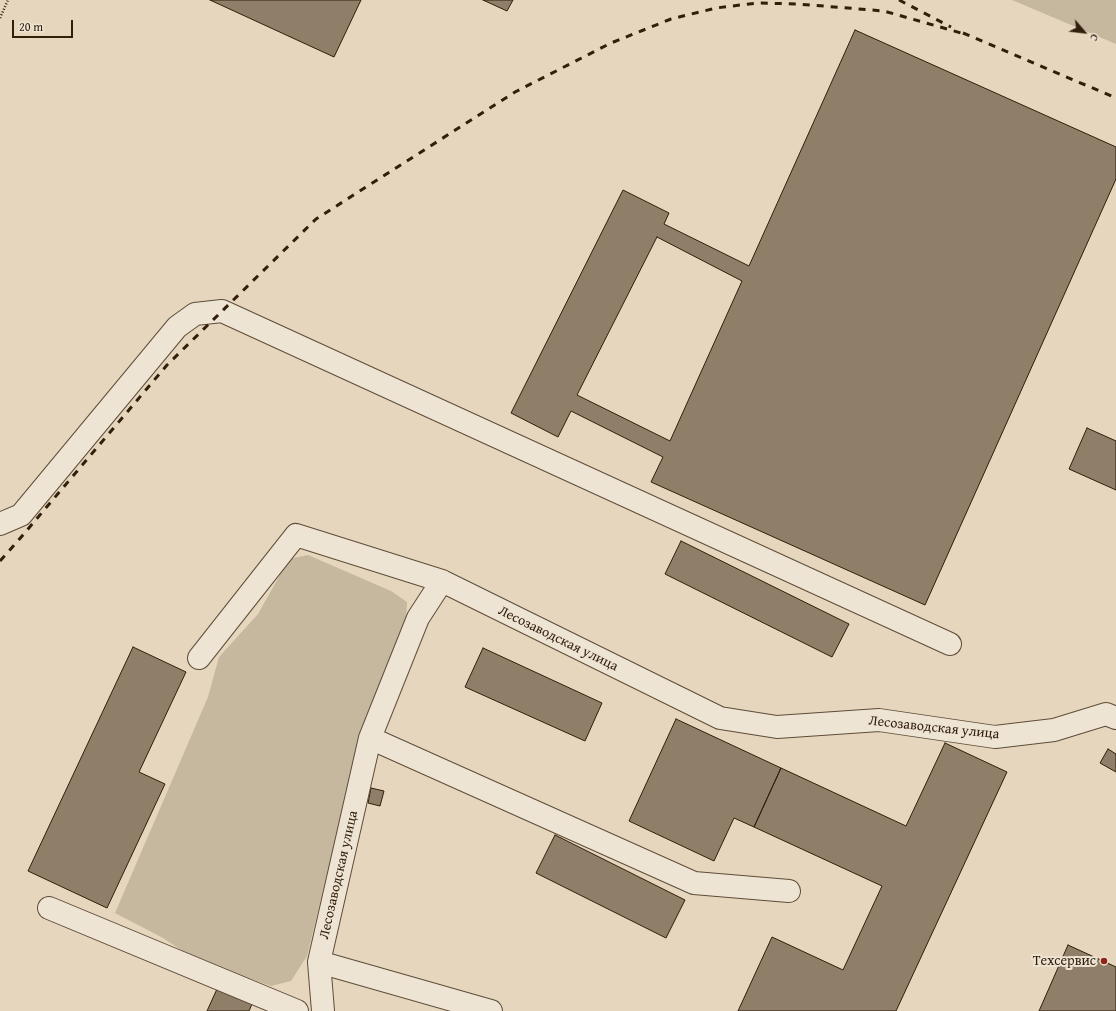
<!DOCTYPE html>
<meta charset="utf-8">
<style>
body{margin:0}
#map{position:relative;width:1116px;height:1011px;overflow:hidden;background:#e5d6bd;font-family:"Gentium Book Plus",serif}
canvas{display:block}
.north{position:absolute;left:1064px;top:12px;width:40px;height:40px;-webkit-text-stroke:3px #eee4d4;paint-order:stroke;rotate:118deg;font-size:11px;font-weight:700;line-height:16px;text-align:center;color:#311e0b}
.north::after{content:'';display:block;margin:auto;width:14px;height:18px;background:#311e0b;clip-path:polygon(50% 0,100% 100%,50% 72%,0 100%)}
.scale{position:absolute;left:12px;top:20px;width:61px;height:18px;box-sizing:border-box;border:2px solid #311e0b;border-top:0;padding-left:5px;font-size:12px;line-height:14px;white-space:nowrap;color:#311e0b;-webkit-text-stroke:3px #eee4d4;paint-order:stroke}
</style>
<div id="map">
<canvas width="1116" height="1011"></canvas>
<div class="north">С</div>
<div class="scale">20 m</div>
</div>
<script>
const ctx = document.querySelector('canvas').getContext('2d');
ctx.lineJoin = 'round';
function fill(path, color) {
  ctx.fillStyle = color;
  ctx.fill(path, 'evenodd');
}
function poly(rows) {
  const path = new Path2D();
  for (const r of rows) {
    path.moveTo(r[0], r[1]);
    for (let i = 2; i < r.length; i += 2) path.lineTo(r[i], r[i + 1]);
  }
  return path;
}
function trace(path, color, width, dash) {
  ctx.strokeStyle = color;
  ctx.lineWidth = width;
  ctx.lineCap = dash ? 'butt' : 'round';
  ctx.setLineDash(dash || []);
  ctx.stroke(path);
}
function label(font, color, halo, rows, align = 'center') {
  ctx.font = font + ' "Gentium Book Plus",serif';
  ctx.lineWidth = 4;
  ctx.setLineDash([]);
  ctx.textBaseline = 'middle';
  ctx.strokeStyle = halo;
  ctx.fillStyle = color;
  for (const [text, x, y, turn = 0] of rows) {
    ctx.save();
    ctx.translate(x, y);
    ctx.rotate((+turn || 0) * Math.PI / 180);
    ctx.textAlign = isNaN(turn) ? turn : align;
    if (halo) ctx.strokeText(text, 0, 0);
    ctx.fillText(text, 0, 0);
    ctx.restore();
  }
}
fill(poly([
 [1012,0,1116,0,1116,44],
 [308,555,391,591,407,602,406,621,360,731,335,841,307,956,291,981,271,986,196,960,163,938,115,913,208,697,219,657,258,614,289,559]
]), '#c6b79f');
const building = poly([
 [210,0,361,0,334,57,210,0],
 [483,0,513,0,507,11,483,0],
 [855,30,1116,147,1116,179,925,605,651,482,663,457,571,411,558,437,511,413,623,190,669,213,664,224,749,266,855,30],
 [657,237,742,281,670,441,577,395,657,237],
 [1087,428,1116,441,1116,490,1069,469,1087,428],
 [681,541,849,624,832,657,665,574,681,541],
 [133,647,186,672,139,772,165,784,107,908,28,871,133,647],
 [483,648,602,703,585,741,465,687,483,648],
 [676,719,781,768,754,827,734,818,714,861,629,821,676,719],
 [945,743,1007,772,896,1011,738,1011,772,937,843,970,882,886,754,827,781,768,906,826,945,743],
 [1108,749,1116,754,1116,772,1100,763,1108,749],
 [371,788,384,791,380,806,368,803,371,788],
 [555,835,685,900,666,938,536,873,555,835],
 [1068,945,1116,967,1116,1011,1039,1011,1068,945],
 [217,989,252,1004,249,1011,207,1011,217,989]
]);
fill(building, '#8f7e68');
trace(building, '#311e0b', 1);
const minor = poly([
 [0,524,21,515,177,327,195,314,222,311,950,644],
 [199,658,296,535,442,581],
 [370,738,694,883,789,891],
 [49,908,297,1011],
 [319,962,491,1011],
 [323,1011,319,962,370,738,418,618,442,581,720,718,777,727,879,720,995,737,1054,730,1106,714,1116,718]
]);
trace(minor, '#5e4c38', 24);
trace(poly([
 [0,18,8,0]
]), '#311e0b', 2.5, [1, 2]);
trace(minor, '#eee4d4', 22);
trace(poly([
 [899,0,951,27],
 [963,33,1116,98],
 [0,561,17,542,167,365,316,219,515,92,611,43,671,19,716,8,757,3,798,4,884,11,968,35]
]), '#311e0b', 3, [7, 7]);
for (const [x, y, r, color] of [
 [1104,961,4,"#8f2418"]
]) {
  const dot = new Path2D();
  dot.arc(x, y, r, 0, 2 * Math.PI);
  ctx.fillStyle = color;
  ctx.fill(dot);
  trace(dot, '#eee4d4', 1.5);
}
label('14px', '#311e0b', '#eee4d4', [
 ["Лесозаводская улица",558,639,26],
 ["Лесозаводская улица",934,728,6],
 ["Лесозаводская улица",339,875,-77]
]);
label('14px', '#311e0b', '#eee4d4', [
 ["Техсервис",1096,961]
], 'right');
</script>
